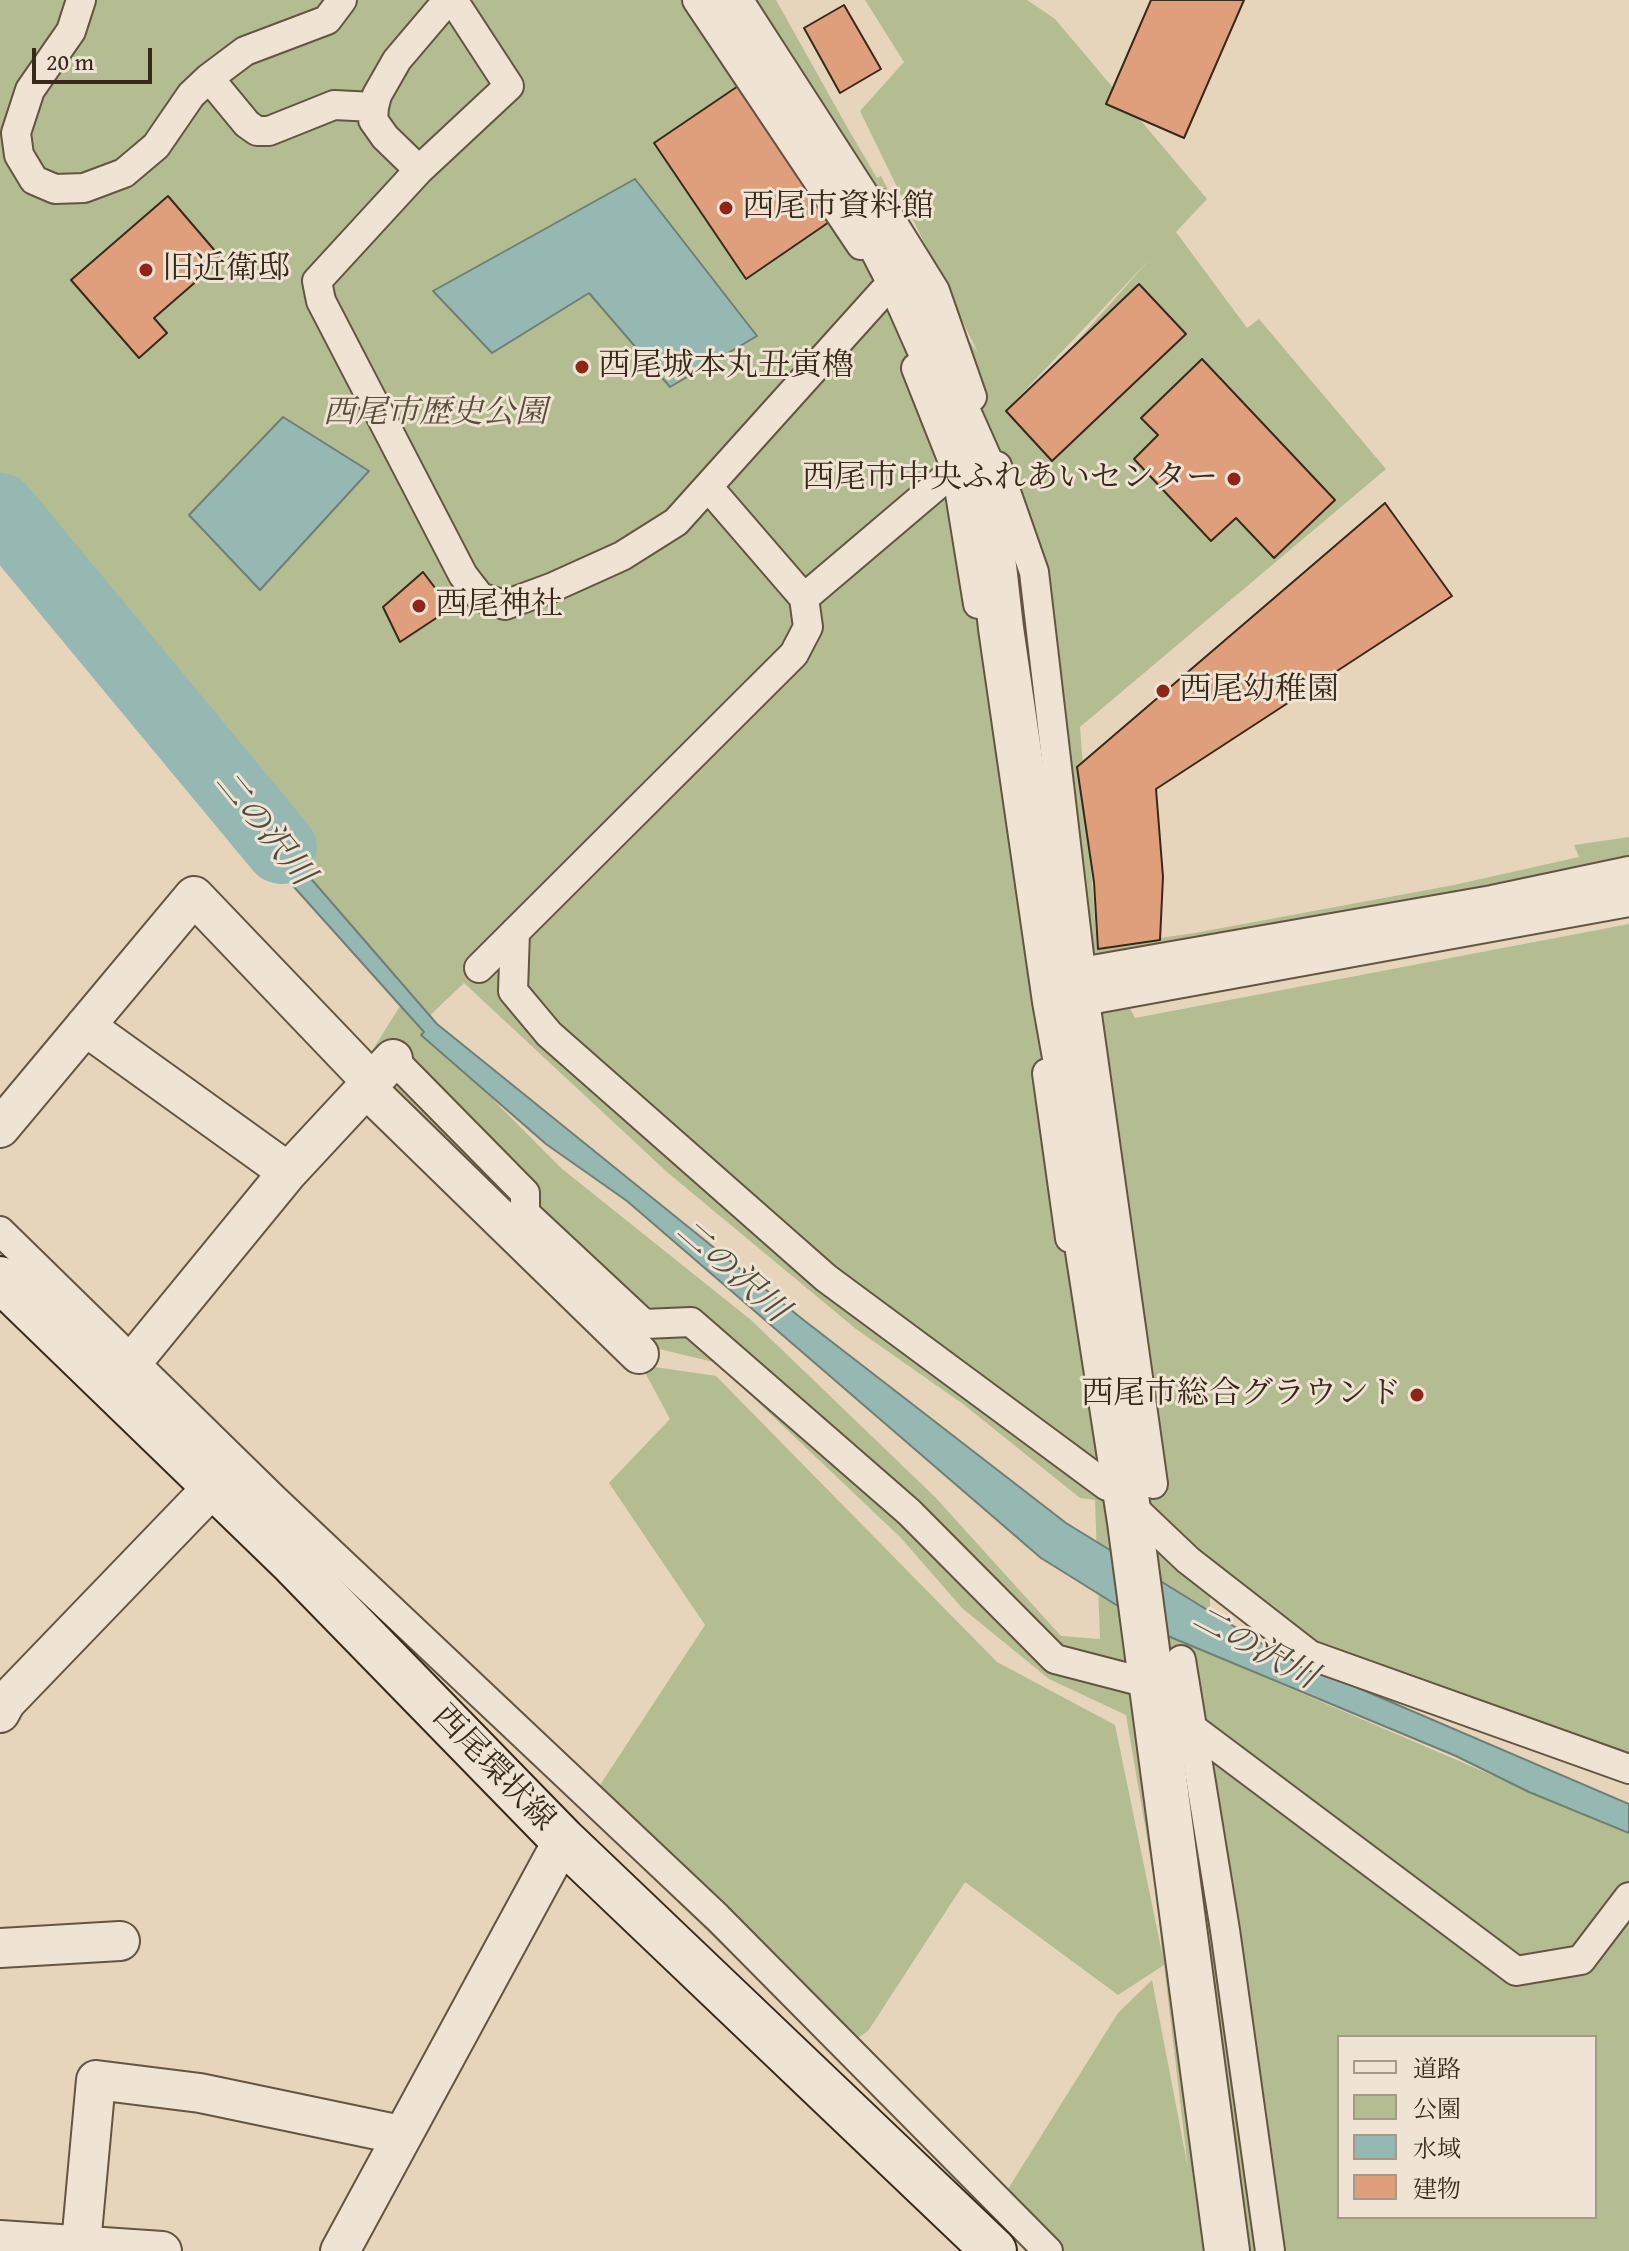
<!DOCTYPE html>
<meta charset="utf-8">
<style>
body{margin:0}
#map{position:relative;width:1629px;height:2251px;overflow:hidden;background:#e6d4bb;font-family:"Gentium Book Plus","Noto Serif JP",serif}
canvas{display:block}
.legend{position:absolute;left:1337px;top:2035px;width:260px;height:184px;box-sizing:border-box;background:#efe3d3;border:2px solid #a69989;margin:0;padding:10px 14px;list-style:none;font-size:24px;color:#38291a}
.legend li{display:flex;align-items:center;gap:16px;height:40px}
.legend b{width:40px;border:2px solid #a69989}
.scale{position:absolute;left:32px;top:48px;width:120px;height:36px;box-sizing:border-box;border:4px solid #38291a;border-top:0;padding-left:10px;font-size:24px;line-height:28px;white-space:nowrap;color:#38291a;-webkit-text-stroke:6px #efe3d3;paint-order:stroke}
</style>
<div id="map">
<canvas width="1629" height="2251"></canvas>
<ul class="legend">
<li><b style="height:10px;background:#efe3d3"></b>道路</li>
<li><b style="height:22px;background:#b4bd91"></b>公園</li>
<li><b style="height:22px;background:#96b8b2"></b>水域</li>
<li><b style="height:22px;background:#df9f7c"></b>建物</li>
</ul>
<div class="scale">20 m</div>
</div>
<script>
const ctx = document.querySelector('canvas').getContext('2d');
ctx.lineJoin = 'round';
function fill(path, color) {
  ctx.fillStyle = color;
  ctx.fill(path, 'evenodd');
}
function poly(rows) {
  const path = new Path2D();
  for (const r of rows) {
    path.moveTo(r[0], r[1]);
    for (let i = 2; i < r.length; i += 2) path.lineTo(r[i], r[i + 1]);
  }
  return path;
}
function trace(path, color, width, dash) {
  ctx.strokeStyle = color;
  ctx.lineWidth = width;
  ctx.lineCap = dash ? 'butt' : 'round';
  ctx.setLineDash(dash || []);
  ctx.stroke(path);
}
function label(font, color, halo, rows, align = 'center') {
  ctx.font = font + ' "Gentium Book Plus","Noto Serif JP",serif';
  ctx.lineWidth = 6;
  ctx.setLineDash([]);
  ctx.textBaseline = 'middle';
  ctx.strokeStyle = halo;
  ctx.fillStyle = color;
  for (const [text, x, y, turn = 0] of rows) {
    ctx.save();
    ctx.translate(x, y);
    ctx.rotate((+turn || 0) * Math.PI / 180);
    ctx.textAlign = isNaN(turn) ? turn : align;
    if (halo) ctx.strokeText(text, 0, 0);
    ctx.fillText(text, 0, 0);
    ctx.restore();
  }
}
fill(poly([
 [0,0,776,0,847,127,877,178,881,176,957,324,978,353,860,111,904,62,865,0,1027,0,1055,19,1207,199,1176,232,1247,328,1259,319,1386,469,1080,727,1097,947,1195,933,1454,885,1579,857,1574,845,1629,837,1629,885,1115,980,1135,1018,1629,924,1629,1765,1239,1619,1210,1588,1210,1654,1629,1834,1629,2251,1030,2251,993,2213,1118,2013,1152,1980,1188,2168,1164,1965,1118,1995,965,1882,868,2031,835,2054,583,1811,705,1625,609,1483,670,1419,641,1365,716,1376,997,1662,1115,1725,1162,1953,1157,1896,1126,1715,1049,1679,962,1608,901,1538,721,1367,722,1364,638,1344,516,1210,367,1059,400,1006,561,1168,751,1320,935,1497,1061,1636,1100,1639,1095,1500,1080,1498,963,1404,856,1329,667,1172,464,983,423,1022,0,548],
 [1150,259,1017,409,1013,403],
 [1339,2037,1595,2037,1595,2217,1339,2217]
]), '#b4bd91');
const water = poly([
 [635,179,757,336,670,387,589,293,492,353,433,291,635,179],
 [283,417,369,471,260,590,189,515,283,417],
 [0,520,437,1024,801,1318,1066,1523,1279,1654,1629,1804,1629,1833,1529,1792,1456,1756,1163,1634,1041,1558,627,1201,546,1144,421,1035,424,1032,0,559,0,520]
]);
fill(water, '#96b8b2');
trace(water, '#707f75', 2);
trace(poly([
 [0,509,281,848]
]), '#96b8b2', 72);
const building = poly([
 [1151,0,1244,0,1184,138,1106,104,1151,0],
 [844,5,881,69,840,93,804,28,844,5],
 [744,82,835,218,746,279,654,143,744,82],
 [168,196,222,259,154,318,167,333,139,358,71,280,168,196],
 [1139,284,1186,334,1052,461,1006,411,1139,284],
 [1202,359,1335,500,1274,558,1236,518,1211,541,1134,459,1158,435,1141,418,1202,359],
 [1385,503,1452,596,1156,789,1163,877,1160,940,1098,949,1094,882,1077,767,1385,503],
 [423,572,445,601,456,605,400,642,383,607,423,572]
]);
fill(building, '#df9f7c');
trace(building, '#38291a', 2);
const pedestrian = poly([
 [81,0,71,31,30,90,16,133,19,155,34,180,55,189,84,188,124,173,156,146,191,95,209,78,245,51,327,20,342,0],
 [453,0,509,86,419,170,317,281,321,301,463,575,480,597,505,605,551,588,622,556,676,522,883,292],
 [697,0,861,245],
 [209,78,247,124,257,131,269,131,334,105,374,107,373,120,385,137,419,170],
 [374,107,377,95,397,60,448,0],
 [881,204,935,291,972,397],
 [916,368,956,469,978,604],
 [997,466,1034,572,1081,972,1153,1484],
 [804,598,956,469],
 [515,932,513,991,549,1034,826,1278,1107,1486],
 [479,968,794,654,808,627,804,598,709,488],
 [1081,972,1492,900,1629,871],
 [393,1059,525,1193,525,1213,644,1324,691,1322,909,1512,1055,1659,1136,1680],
 [1047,1073,1070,1238],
 [0,1231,274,1499,717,1917,1048,2251],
 [1127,1502,1188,1560,1310,1655,1629,1769],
 [1181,1660,1225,1930,1270,2251],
 [1192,1728,1516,1971,1581,1960,1629,1897]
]);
const minor = poly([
 [1055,1001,1629,897],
 [85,1026,288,1172],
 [366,1088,639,1354],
 [0,1128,194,896,372,1082],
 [111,1388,288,1172,393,1059],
 [0,1713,6,1702,214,1486],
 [0,1948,120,1941],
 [0,2240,162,2251],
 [81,2244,96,2080,200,2093,401,2135],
 [340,2251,563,1840]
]);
const tertiary = poly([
 [729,0,856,197,901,284,983,469,1001,628,1055,1001,1086,1174,1088,1251,1130,1522,1227,2251]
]);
const secondary = poly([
 [0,1279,291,1561,563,1840,994,2251]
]);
trace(pedestrian, '#645442', 32);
trace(minor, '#645442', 42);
trace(tertiary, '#645442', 48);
trace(secondary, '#38291a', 48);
trace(pedestrian, '#efe3d3', 28);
trace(minor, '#efe3d3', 38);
trace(tertiary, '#efe3d3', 44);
trace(secondary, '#efe3d3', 44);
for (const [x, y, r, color] of [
 [726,208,8,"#8f2418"],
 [146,270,8,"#8f2418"],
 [582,367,8,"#8f2418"],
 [1234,479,8,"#8f2418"],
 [419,606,8,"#8f2418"],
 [1163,691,8,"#8f2418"],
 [1417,1395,8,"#8f2418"]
]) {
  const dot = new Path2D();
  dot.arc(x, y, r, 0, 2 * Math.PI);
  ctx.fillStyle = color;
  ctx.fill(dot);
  trace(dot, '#efe3d3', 3);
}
label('32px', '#38291a', '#efe3d3', [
 ["西尾市資料館",742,208],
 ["旧近衛邸",162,270],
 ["西尾城本丸丑寅櫓",598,367],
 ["西尾市中央ふれあいセンター",1218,479,"right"],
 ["西尾神社",435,606],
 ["西尾幼稚園",1179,691],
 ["西尾市総合グラウンド",1401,1395,"right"]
], 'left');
label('italic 32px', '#574e38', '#efe3d3', [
 ["西尾市歴史公園",435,414]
]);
label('32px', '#38291a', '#efe3d3', [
 ["西尾環状線",493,1769,46]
]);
label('italic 34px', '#504d40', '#efe3d3', [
 ["二の沢川",263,829,51],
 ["二の沢川",731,1272,41],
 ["二の沢川",1254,1649,28]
]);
</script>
